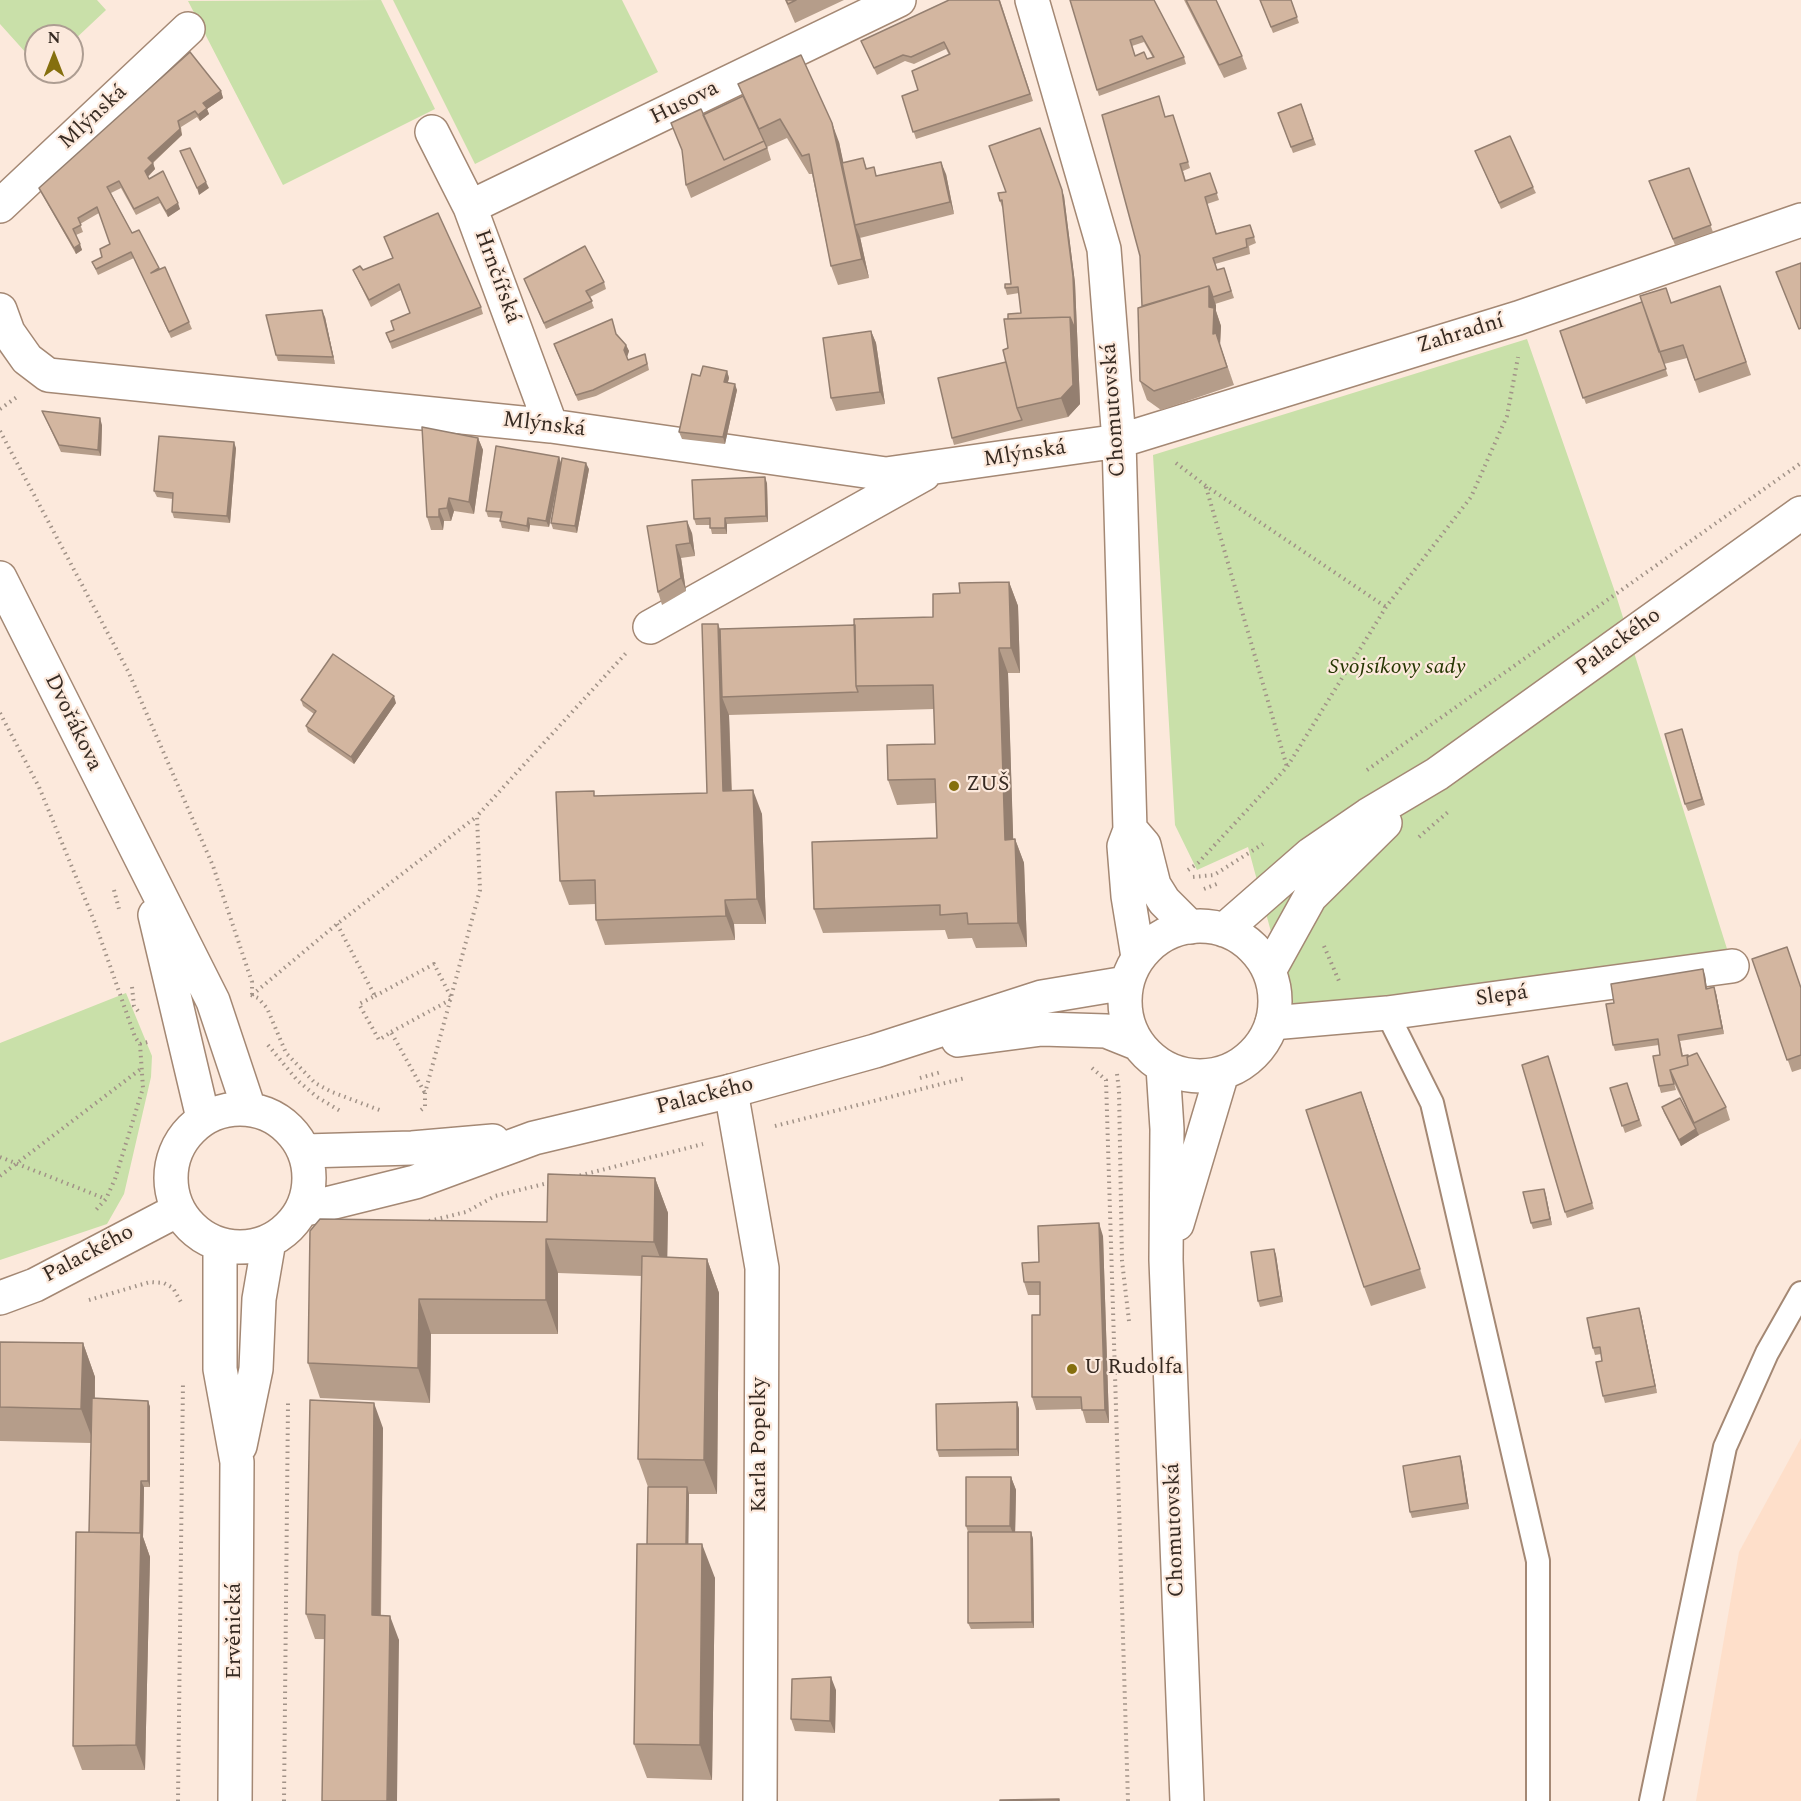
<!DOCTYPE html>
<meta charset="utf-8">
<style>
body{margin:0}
#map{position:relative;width:1801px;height:1801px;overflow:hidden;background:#fce9dc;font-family:Spectral,serif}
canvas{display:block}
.north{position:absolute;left:24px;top:24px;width:60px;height:60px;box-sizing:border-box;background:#fce9dc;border:2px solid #ad9d92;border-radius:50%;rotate:0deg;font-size:16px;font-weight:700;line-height:24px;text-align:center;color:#362a22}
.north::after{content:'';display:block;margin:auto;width:21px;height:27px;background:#856f0e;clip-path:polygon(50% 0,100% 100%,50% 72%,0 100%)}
</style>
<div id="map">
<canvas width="1801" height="1801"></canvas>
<div class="north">N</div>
</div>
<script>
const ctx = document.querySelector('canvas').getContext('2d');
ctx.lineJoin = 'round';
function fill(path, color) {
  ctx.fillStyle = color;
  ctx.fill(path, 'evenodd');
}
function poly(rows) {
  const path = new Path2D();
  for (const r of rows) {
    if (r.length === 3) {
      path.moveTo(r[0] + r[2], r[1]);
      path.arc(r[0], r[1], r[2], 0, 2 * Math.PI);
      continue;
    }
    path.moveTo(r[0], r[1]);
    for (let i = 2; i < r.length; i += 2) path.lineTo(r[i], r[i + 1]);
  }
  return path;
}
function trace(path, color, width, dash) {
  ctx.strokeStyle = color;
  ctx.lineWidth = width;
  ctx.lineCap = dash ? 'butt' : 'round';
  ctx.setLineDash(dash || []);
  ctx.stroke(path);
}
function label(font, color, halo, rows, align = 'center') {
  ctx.font = font + ' Spectral,serif';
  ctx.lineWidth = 4.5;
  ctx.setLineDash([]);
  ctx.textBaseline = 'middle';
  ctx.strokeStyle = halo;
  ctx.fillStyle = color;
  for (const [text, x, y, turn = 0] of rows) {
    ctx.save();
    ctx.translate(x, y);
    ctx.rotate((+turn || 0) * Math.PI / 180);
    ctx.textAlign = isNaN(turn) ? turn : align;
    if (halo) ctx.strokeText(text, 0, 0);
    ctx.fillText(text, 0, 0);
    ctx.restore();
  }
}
fill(poly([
 [1801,1438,1801,1801,1696,1801,1739,1552]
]), '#fedfca');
fill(poly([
 [0,0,97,0,106,10,72,42,72,36,36,36,36,64,0,24],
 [381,0,435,109,283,185,188,1],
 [393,0,622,0,658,72,475,164],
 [1527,339,1615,592,1728,952,1293,1013,1248,847,1197,870,1175,825,1153,455],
 [126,993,152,1056,151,1077,124,1194,107,1224,0,1260,0,1043]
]), '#c9e0a9');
const lane = poly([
 [1387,1013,1432,1103,1538,1561,1538,1801],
 [1651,1801,1725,1447,1767,1353,1801,1293]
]);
const street = poly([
 [1032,0,1104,249,1119,441,1130,830,1124,846,1128,896,1138,957],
 [432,132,470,207,551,426],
 [0,206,188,29],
 [470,207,899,0],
 [0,310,8,332,27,359,48,375,551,426,886,474,1119,441,1518,318,1801,220],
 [650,627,924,474],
 [1132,831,1144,845,1154,885,1164,901,1190,927],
 [1272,1023,1387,1013,1732,966],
 [731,1091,762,1268,760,1801]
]);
const secondary = poly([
 [0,578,213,1001,249,1109],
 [155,915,203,1118],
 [1200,1001,75],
 [1224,930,1311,854,1368,815,1437,774,1801,513],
 [1269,971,1310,897,1385,823],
 [958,1040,1042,1029,1106,1031,1136,1043],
 [1163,1067,1167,1129,1166,1260,1187,1801],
 [240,1178,69],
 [305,1151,412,1148,493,1141],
 [302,1210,415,1182,534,1138,731,1091,875,1051,1042,997,1126,983],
 [1177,1224,1222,1073],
 [220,1245,220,1369,237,1462,235,1801],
 [0,1298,35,1285,178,1210],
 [240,1446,256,1369,259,1299,269,1241]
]);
trace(lane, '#a48874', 26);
trace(street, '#a48874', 36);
trace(secondary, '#a48874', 36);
trace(poly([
 [0,409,17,397],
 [0,431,128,671,213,866,252,982,252,996],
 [1176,463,1206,486,1386,607],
 [1206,487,1287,767],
 [0,713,39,787,95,923,135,1037,140,1044,143,1088,115,1179,106,1199,94,1212],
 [1367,770,1801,463],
 [1419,837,1448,812],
 [1188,870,1198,863,1287,767,1386,607,1471,497,1507,416,1518,357],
 [1193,877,1214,875,1263,844],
 [1204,889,1219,883],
 [114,890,119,909],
 [337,924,375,996,359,1004,379,1040,391,1032,425,1093],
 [1324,946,1339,981],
 [132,987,134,1006,138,1011],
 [251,995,258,998,267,1008,286,1053,315,1083,332,1092,382,1111],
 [252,995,337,924,476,817],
 [375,996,434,964,452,999,391,1032],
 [140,1044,148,1042],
 [268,1045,297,1080,317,1097,342,1112],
 [1092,1068,1106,1080,1128,1801],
 [1117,1074,1119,1090,1122,1261,1129,1321],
 [920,1078,941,1072],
 [421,1110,425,1107,425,1093,480,890,477,816,627,652],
 [775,1126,965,1078],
 [0,1157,106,1199],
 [0,1176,142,1068],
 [574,1177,703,1144],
 [429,1221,466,1212,495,1196,552,1182],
 [89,1300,150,1282,164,1283,173,1288,182,1304],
 [178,1801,183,1381],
 [284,1801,288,1403]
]), '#a19287', 4, [1.5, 4.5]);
trace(lane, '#fff', 22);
trace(street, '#fff', 33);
trace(secondary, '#fff', 33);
fill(poly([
 [785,0,844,0,795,23],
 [1000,0,1033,101,916,139,902,96,918,90,949,55,946,49,914,64,905,61,877,75,861,41],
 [1070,0,1184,57,1186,64,1099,96],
 [1144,42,1153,58,1147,59,1135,55,1132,46],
 [1184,0,1216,0,1242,56,1247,69,1224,78],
 [1260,0,1291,0,1299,23,1273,33],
 [738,84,839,142,843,163,863,158,867,169,878,176,946,174,954,214,860,238,860,237,869,278,838,285,831,266,812,174,809,174,787,138,767,147,771,160,691,198,686,185,703,115,743,96],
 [221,91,223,98,207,109,209,114,200,121,197,117,181,127,182,135,153,163,155,169,148,177,149,179,180,209,168,217,160,203,136,215,121,188,111,193,132,233,159,270,189,322,192,329,171,338,134,258,98,275,92,262,102,257,110,244,99,213,80,224,83,232,76,235,82,250,76,254,42,194,39,188],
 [1301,104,1316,145,1293,153,1278,113],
 [1173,115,1190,168,1183,171,1186,181,1210,173,1219,200,1207,204,1217,234,1250,225,1256,243,1249,246,1250,254,1215,264,1217,270,1224,268,1234,298,1215,304,1216,311,1221,326,1220,345,1234,385,1161,410,1147,400,1140,381,1142,306,1166,116],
 [1475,151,1533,187,1536,193,1501,209],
 [1689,168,1713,232,1675,245,1649,181],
 [1064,196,1075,283,1080,404,1068,417,1024,427,954,445,952,438,1006,362,1008,348,1008,319,1021,313,1019,293,1007,295,1005,288,1011,284,1003,207,1002,207,1000,201],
 [353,270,363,270,481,307,483,314,392,349,386,333,394,330,410,313,401,290,371,307],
 [524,279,604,282,606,289,590,297,594,308,546,329],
 [1720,286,1751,375,1699,393,1687,358,1664,364,1668,376,1586,404,1560,331,1642,302,1672,303],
 [325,317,335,364,278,361,276,355],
 [871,331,876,343,885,404,836,411,831,398],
 [617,334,626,345,629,351,627,357,628,360,647,361,649,370,596,396,578,401,556,350],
 [727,371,729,378,728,382,737,390,725,444,682,439,679,432,700,376],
 [42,411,102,425,101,456,61,452],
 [478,438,483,450,474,514,454,511,451,521,444,521,443,530,431,530,427,517],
 [236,448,230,523,174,518,172,512,173,499,157,497,154,491],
 [559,457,561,464,549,527,530,525,529,532,502,528,500,521,501,518,488,517,486,511],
 [589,469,577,533,553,529,551,523],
 [767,483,768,522,727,524,727,534,712,534,710,525,696,525,694,519],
 [647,526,692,533,695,556,681,558,686,591,662,605,658,592],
 [1009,582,1018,606,1020,673,1008,673,1013,839,1015,839,1024,863,1027,947,976,948,972,938,948,939,945,930,823,933,814,909,937,838,936,803,897,805,888,780,935,744,934,709,729,715,732,790,762,814,766,924,734,924,735,940,605,945,596,920,596,904,569,905,560,881,596,796,707,793,720,629,855,625,933,617,960,593],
 [301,700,396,703,354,764,308,732,306,726,314,714,303,706],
 [1682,729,1705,805,1688,811,1685,804],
 [1752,959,1801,987,1801,1069,1792,1072],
 [1705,975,1707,989,1716,993,1724,1034,1680,1041,1683,1056,1688,1057,1726,1107,1730,1120,1699,1135,1681,1146,1664,1113,1662,1107,1692,1120,1674,1083,1676,1090,1661,1093,1659,1086,1660,1055,1659,1045,1615,1051,1613,1045,1614,1003],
 [1548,1056,1594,1209,1567,1218,1565,1212],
 [1627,1083,1642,1126,1625,1133,1610,1088],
 [1361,1092,1426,1288,1371,1306,1364,1287],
 [655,1178,668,1213,667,1257,707,1259,719,1293,717,1494,689,1494,688,1544,715,1578,712,1780,647,1778,634,1744,647,1544,648,1487,638,1459,642,1276,558,1273,558,1334,431,1334,430,1403,320,1398,308,1363,547,1222],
 [1544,1189,1552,1225,1533,1229,1531,1223],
 [1103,1236,1109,1423,1086,1423,1082,1409,1036,1410,1032,1397,1040,1315,1040,1295,1028,1295,1024,1282,1039,1262],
 [1274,1249,1276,1255,1283,1302,1260,1307,1258,1301],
 [1639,1308,1641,1314,1657,1393,1605,1403,1603,1396,1602,1361,1601,1354,1595,1355,1593,1348],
 [0,1342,83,1343,95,1377,95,1398,148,1401,150,1407,150,1487,144,1487,143,1537,150,1557,145,1770,82,1770,73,1746,89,1532,91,1443,0,1441],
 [1017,1402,1019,1409,1019,1456,939,1457,937,1450],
 [383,1428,381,1615,399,1640,315,1639,306,1614],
 [1460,1456,1462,1463,1469,1509,1412,1518,1410,1512],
 [1011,1477,1016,1490,1015,1532,1031,1532,1033,1539,1034,1628,971,1629,968,1623,968,1532,966,1526],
 [836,1690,835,1733,795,1731,791,1719]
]), '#b59d8a');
fill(poly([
 [221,91,223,98,207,109,209,114,200,121,198,115,203,103],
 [178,121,182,135,150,165,148,158],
 [832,123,839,142,857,225,855,225,860,237,869,278,862,259],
 [1040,128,1064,196,1075,283,1080,404,1068,417,1061,398],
 [941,162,946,174,954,214,950,202],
 [153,163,155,169,147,177,145,171],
 [206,182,209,188,199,195,197,188],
 [178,203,180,209,168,217,166,211],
 [80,244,82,250,76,254,74,248],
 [1209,286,1216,305,1216,311,1221,326,1220,345,1234,385,1220,346,1213,334,1209,307],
 [322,310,325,317,335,364,333,357],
 [871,331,876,343,885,404,880,392],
 [626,345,629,351,627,357,624,350],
 [727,371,729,378,726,388,724,382],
 [735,384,737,390,725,444,723,437],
 [100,418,102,425,101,456,98,450],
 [478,438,483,450,474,514,469,502],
 [234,442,236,448,230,523,227,516],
 [559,457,561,464,549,527,546,521],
 [586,463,589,469,577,533,575,526],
 [765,477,767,483,768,522,766,516],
 [449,498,454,511,451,521,447,508],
 [439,509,444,521,443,530,439,517],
 [528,518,530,525,529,532,527,526],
 [725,518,727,524,727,534,725,528],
 [687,521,692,533,695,556,690,543],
 [676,545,681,558,686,591,681,578],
 [1009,582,1018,606,1020,673,1011,648],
 [718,624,727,648,722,697,729,715,732,815,723,791],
 [999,648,1008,673,1014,864,1005,840],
 [394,696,396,703,354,764,351,757],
 [753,790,762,814,766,924,757,899],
 [1015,839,1024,863,1027,947,1018,923],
 [725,900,734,924,735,940,726,916],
 [1703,969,1705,975,1708,996,1706,989],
 [1714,987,1716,993,1724,1034,1722,1028],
 [1361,1092,1368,1111,1426,1288,1420,1269],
 [1696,1129,1699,1135,1681,1146,1679,1140],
 [655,1178,668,1213,667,1276,654,1242],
 [1544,1189,1546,1195,1552,1225,1550,1219],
 [1099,1223,1103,1236,1109,1423,1105,1410],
 [546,1239,558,1273,558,1334,546,1300],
 [1274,1249,1276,1255,1283,1302,1281,1296],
 [707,1259,719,1293,717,1494,704,1460],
 [419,1299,431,1334,430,1403,418,1368],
 [1639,1308,1641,1314,1657,1393,1655,1386],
 [83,1343,95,1377,94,1443,81,1409],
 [148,1401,150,1407,150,1487,148,1481],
 [1017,1402,1019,1409,1019,1456,1017,1449],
 [374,1403,383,1428,380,1639,372,1615],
 [1460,1456,1462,1463,1469,1509,1467,1503],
 [1011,1477,1016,1490,1015,1539,1010,1526],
 [141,1481,144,1487,143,1537,150,1557,145,1770,136,1745],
 [687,1487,689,1494,688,1578,685,1572],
 [1031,1532,1033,1539,1034,1628,1032,1622],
 [702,1544,715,1578,712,1780,700,1745],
 [390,1616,399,1640,397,1801,387,1801],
 [831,1677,836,1690,835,1733,830,1721]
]), '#947f70');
const building = poly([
 [786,0,796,0,788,4,786,0],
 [949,0,999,0,1030,94,913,132,902,96,918,90,912,71,950,54,944,42,911,57,903,55,874,68,861,41,949,0],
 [1070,0,1154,0,1184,57,1097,90,1070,0],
 [1142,36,1154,57,1147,59,1144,52,1135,56,1130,40,1142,36],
 [1186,0,1216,0,1242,56,1219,65,1186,0],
 [1260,0,1291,0,1297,17,1271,27,1260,0],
 [190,52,221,91,203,103,207,108,198,115,195,111,178,121,180,129,148,158,153,163,145,171,149,179,163,171,178,203,166,211,158,197,134,209,119,181,107,187,132,233,139,230,159,268,151,273,165,267,189,322,169,332,131,252,96,269,92,262,102,257,100,249,110,244,97,207,78,218,81,225,73,229,80,244,74,248,39,188,190,52],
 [801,55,832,123,862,259,831,266,809,154,802,156,780,119,759,129,738,84,801,55],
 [743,96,764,141,724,160,703,115,743,96],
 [1159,96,1165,117,1173,115,1188,162,1180,164,1185,181,1210,173,1217,193,1205,197,1216,234,1250,225,1254,237,1246,239,1247,247,1213,258,1217,270,1224,268,1231,291,1213,297,1209,286,1142,306,1140,256,1102,115,1159,96],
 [1301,104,1313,139,1291,147,1278,113,1301,104],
 [701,109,724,160,764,141,767,148,686,185,682,150,671,123,701,109],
 [1040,128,1062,190,1073,276,1075,329,1070,317,1008,319,1008,314,1021,313,1018,287,1005,288,1005,284,1011,284,1002,200,1000,201,998,193,1006,192,989,146,1040,128],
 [1510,136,1533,187,1499,203,1475,151,1510,136],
 [190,148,206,182,197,188,180,151,190,148],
 [863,158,866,169,874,167,876,176,941,162,950,202,855,225,842,163,863,158],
 [1689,168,1711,225,1673,239,1649,181,1689,168],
 [438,213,481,307,390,342,386,333,394,330,391,321,410,313,399,284,369,300,353,270,360,266,363,270,393,258,384,237,438,213],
 [585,246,604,282,586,291,592,301,544,323,524,279,585,246],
 [1801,263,1801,328,1799,329,1776,272,1801,263],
 [1209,286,1209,307,1214,308,1213,334,1216,333,1227,367,1154,391,1140,381,1138,308,1209,286],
 [1720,286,1746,362,1695,380,1683,345,1659,352,1640,296,1666,288,1671,303,1720,286],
 [1642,302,1666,369,1583,398,1560,331,1642,302],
 [322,310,333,357,276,355,266,315,322,310],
 [1070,317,1073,385,1061,398,1017,408,1003,350,1008,348,1004,319,1070,317],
 [612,319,616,334,626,345,624,350,628,360,645,354,647,364,593,390,576,395,554,344,612,319],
 [871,331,880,392,831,398,823,338,871,331],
 [1006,362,1017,408,1022,420,952,438,938,378,1006,362],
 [703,366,727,371,724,382,735,384,723,437,679,432,692,374,700,376,703,366],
 [42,411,100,418,98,450,59,445,42,411],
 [422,427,478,438,469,502,449,498,447,508,439,509,439,517,427,517,422,427],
 [159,436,234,442,227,516,172,512,173,493,154,491,159,436],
 [496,446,559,457,546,521,528,518,527,526,500,521,502,512,486,511,496,446],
 [562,458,586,463,575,526,551,523,562,458],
 [765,477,766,516,725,518,725,528,710,528,710,518,694,519,692,480,765,477],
 [687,521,690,543,676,545,681,578,658,592,647,526,687,521],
 [1009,582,1011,648,999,648,1005,840,1015,839,1018,923,968,924,967,913,940,915,940,905,814,909,812,842,937,838,935,779,888,780,887,745,935,744,933,685,856,686,854,619,933,617,933,594,960,593,959,583,1009,582],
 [702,624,718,624,723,791,753,790,757,899,725,900,726,916,596,920,595,880,560,881,556,792,594,791,594,796,707,793,702,624],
 [855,625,856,686,858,692,722,697,720,629,855,625],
 [333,654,394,696,351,757,306,726,316,711,301,700,333,654],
 [1682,729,1702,799,1685,804,1665,734,1682,729],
 [1787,947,1801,988,1801,1055,1787,1060,1752,959,1787,947],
 [1703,969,1706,989,1714,987,1722,1028,1678,1035,1682,1056,1688,1055,1688,1057,1687,1057,1688,1065,1670,1070,1674,1084,1659,1086,1653,1056,1660,1055,1658,1039,1613,1045,1606,1004,1614,1003,1611,984,1703,969],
 [1697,1053,1726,1107,1694,1123,1670,1070,1688,1065,1687,1057,1697,1053],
 [1548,1056,1592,1203,1565,1212,1522,1065,1548,1056],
 [1627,1083,1639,1120,1622,1126,1610,1088,1627,1083],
 [1361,1092,1420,1269,1364,1287,1306,1110,1361,1092],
 [1680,1098,1696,1129,1679,1140,1662,1107,1680,1098],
 [548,1174,655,1178,654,1242,546,1239,546,1300,419,1299,418,1368,308,1363,310,1231,320,1219,547,1222,548,1174],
 [1544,1189,1550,1219,1531,1223,1523,1192,1544,1189],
 [1099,1223,1105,1410,1082,1410,1081,1397,1032,1397,1032,1315,1040,1315,1040,1282,1024,1282,1022,1263,1039,1262,1038,1226,1099,1223],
 [1274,1249,1281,1296,1258,1301,1251,1252,1274,1249],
 [642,1256,707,1259,704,1460,638,1459,642,1256],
 [1639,1308,1655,1386,1603,1396,1596,1362,1602,1361,1600,1347,1593,1348,1587,1318,1639,1308],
 [0,1342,83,1343,81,1409,0,1407,0,1342],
 [92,1398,148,1401,148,1481,141,1481,140,1533,89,1532,92,1398],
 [310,1400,374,1403,372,1615,390,1616,387,1801,322,1801,325,1615,306,1614,310,1400],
 [1017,1402,1017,1449,937,1450,936,1404,1017,1402],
 [1460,1456,1467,1503,1410,1512,1403,1466,1460,1456],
 [966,1477,1011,1477,1010,1526,966,1526,966,1477],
 [648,1487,687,1487,686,1544,647,1544,648,1487],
 [76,1532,141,1533,136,1745,73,1746,76,1532],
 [968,1532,1031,1532,1032,1622,968,1623,968,1532],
 [637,1544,702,1544,700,1745,634,1744,637,1544],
 [831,1677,830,1721,791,1719,792,1679,831,1677],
 [1059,1799,1059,1801,1000,1801,1000,1800,1059,1799]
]);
fill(building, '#d3b6a0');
trace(building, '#947f70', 1.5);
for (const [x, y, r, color] of [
 [954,786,6,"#856f0e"],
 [1072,1369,6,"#856f0e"]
]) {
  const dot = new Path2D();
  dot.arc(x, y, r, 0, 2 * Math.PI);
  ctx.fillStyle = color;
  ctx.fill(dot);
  trace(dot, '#fce9dc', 2);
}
label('22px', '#362a22', '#fce9dc', [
 ["Husova",685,104,-26],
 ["Mlýnská",94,118,-43],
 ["Hrnčířská",496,277,70],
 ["Zahradní",1461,335,-17],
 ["Chomutovská",1115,410,-94],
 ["Mlýnská",544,426,7],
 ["Mlýnská",1025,455,-9],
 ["Palackého",1619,643,-36],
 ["Dvořákova",72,723,64],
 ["Slepá",1502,997,-8],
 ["Palackého",705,1097,-14],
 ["Palackého",89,1255,-28],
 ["Karla Popelky",761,1445,-90],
 ["Chomutovská",1176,1530,-92],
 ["Ervěnická",236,1631,-90]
]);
label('italic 22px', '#243500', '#fce9dc', [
 ["Svojsíkovy sady",1397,669]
]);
label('22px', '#362a22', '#fce9dc', [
 ["ZUŠ",966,786],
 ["U Rudolfa",1084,1369]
], 'left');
</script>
